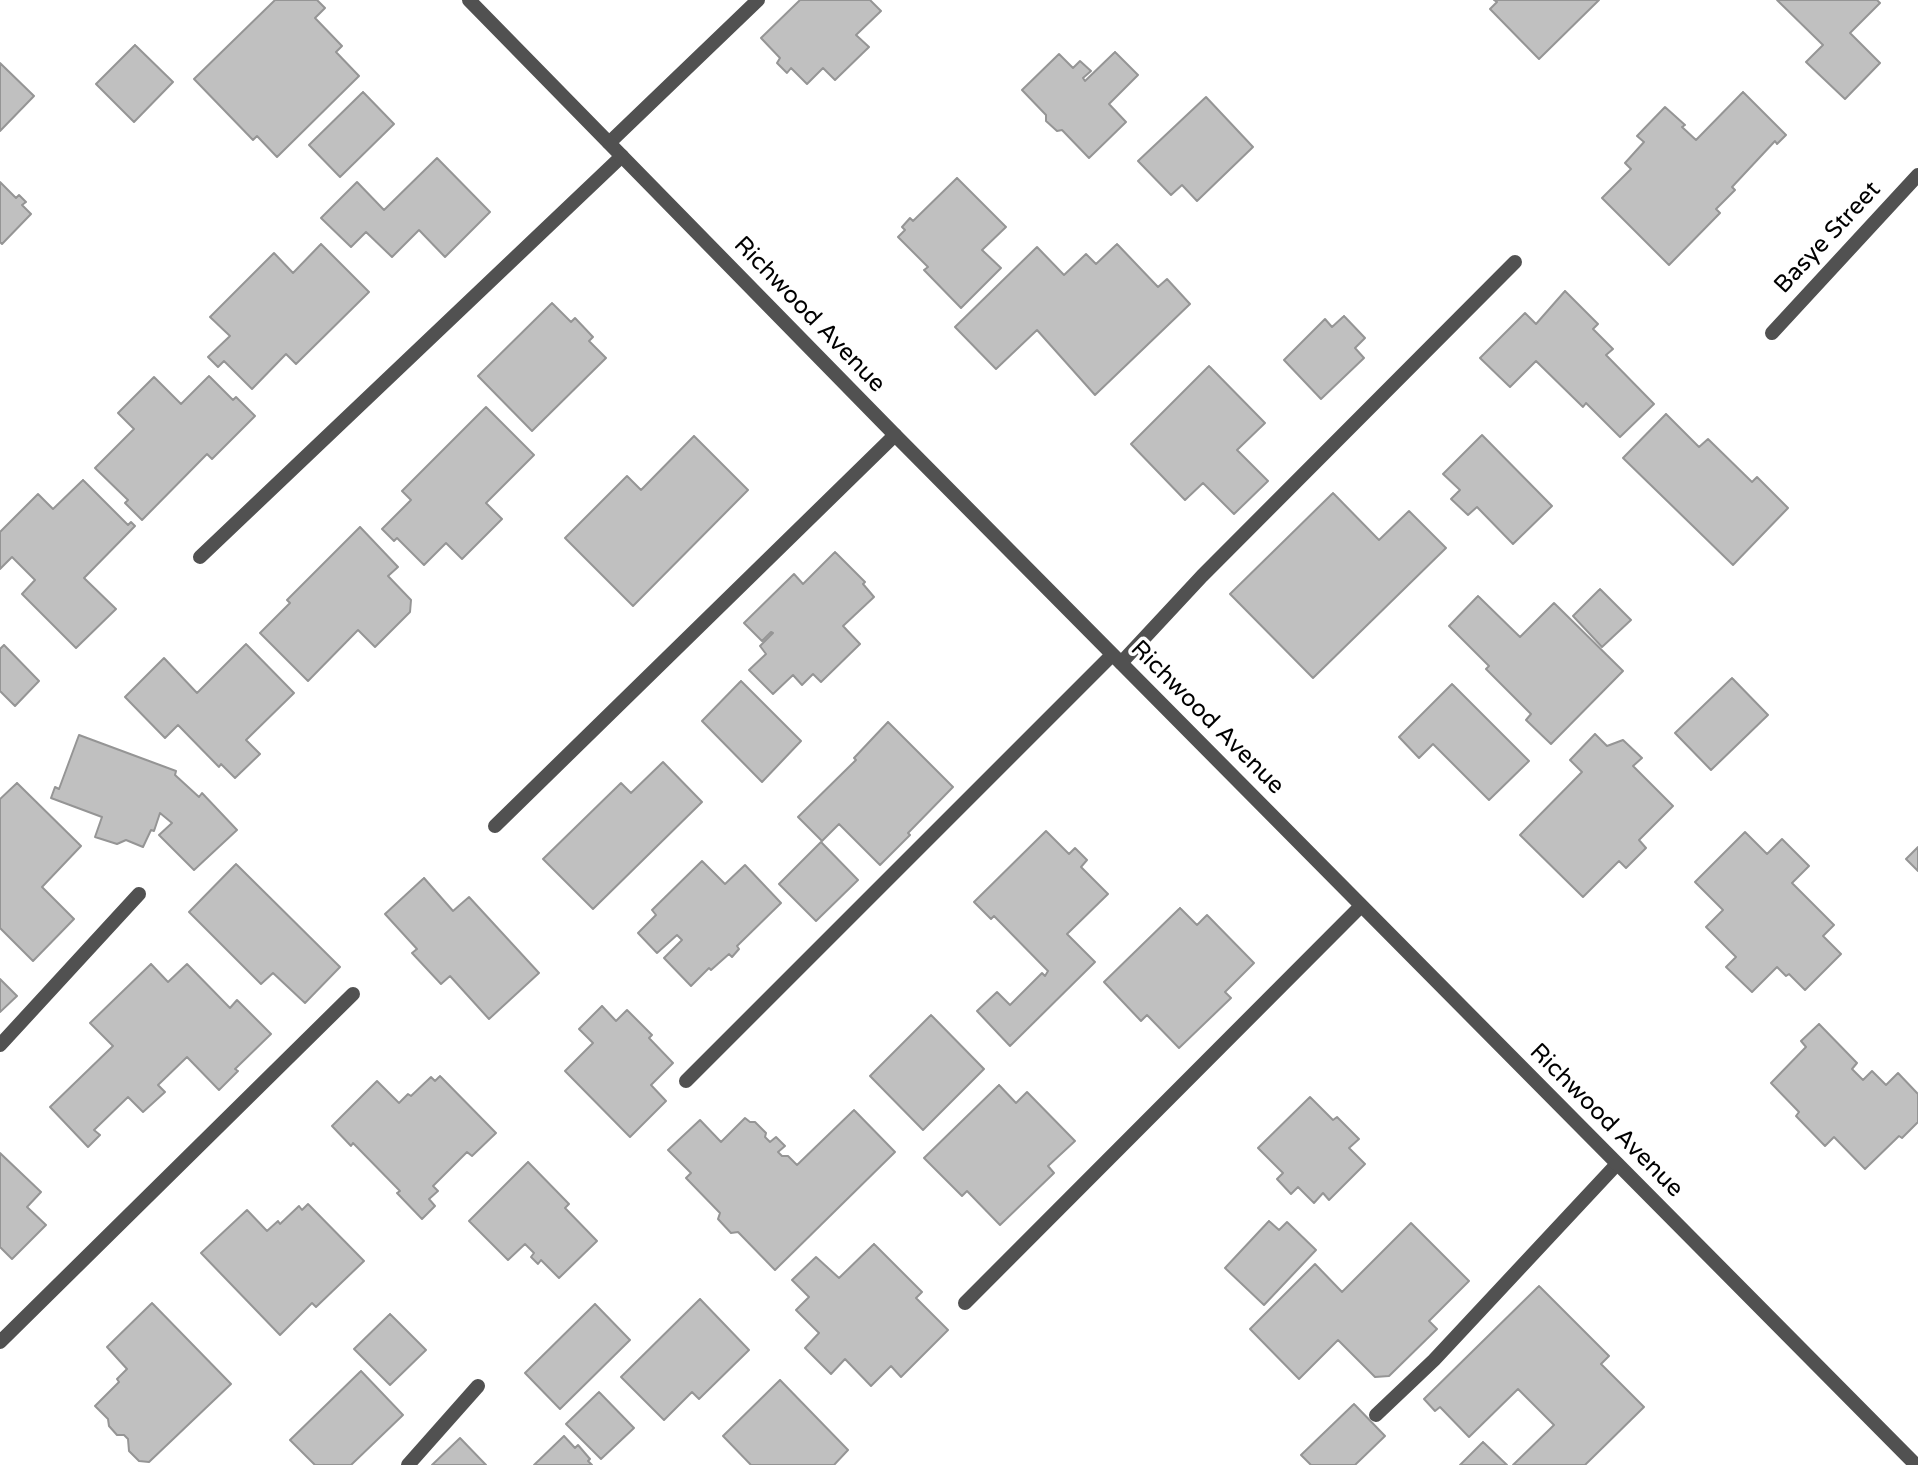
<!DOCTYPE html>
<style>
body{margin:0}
canvas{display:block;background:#fff}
</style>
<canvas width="1918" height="1465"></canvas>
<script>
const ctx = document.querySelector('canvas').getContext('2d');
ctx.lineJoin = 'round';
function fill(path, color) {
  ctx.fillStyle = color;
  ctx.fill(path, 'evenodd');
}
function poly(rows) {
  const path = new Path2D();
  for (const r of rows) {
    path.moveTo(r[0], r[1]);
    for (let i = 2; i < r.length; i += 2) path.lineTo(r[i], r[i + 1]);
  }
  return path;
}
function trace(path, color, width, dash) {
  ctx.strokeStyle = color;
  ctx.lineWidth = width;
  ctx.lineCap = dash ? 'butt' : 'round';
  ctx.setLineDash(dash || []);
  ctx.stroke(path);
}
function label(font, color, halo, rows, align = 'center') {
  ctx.font = font + ' "Varela Round",sans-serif';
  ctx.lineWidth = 7;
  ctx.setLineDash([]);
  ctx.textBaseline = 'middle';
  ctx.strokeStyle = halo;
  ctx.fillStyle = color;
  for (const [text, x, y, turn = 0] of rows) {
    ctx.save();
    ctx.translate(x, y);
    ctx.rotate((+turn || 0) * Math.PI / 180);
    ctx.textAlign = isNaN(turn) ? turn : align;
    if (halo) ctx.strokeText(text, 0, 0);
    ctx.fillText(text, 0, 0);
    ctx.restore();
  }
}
const building = poly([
 [275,0,317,0,325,8,315,18,342,46,336,52,359,76,277,157,257,136,253,140,194,79,275,0],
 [800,0,870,0,881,11,856,35,869,47,835,80,823,68,807,84,791,68,787,73,777,63,780,58,761,38,800,0],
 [1494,0,1599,0,1539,59,1490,9,1497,2,1494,0],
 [1777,0,1877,0,1880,3,1850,33,1880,63,1845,99,1806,62,1823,45,1777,0],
 [135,45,173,82,134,122,96,84,135,45],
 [1115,52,1138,75,1109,104,1126,122,1089,158,1062,130,1057,131,1046,121,1046,115,1022,90,1059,54,1073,68,1080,61,1091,71,1083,78,1085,81,1115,52],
 [0,63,34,96,0,131,0,63],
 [363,92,394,124,340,177,309,145,363,92],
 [1743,92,1786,135,1777,144,1775,141,1732,187,1735,190,1716,209,1720,213,1669,265,1602,198,1631,169,1625,163,1644,142,1637,136,1665,107,1685,125,1682,127,1696,140,1743,92],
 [1206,97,1253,147,1197,201,1182,185,1171,195,1138,161,1206,97],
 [437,158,490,212,445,257,419,230,392,257,366,232,351,247,321,218,357,182,384,210,437,158],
 [957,178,1006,227,982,250,1001,268,961,308,924,270,928,267,898,237,905,230,902,227,910,218,913,221,957,178],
 [0,182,16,198,19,195,26,202,22,205,31,214,2,244,0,242,0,182],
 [321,244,369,292,296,364,286,354,252,389,224,361,218,367,208,357,230,336,210,317,274,253,293,273,321,244],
 [1117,244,1158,287,1167,279,1190,304,1095,395,1037,330,996,369,955,327,1037,247,1064,275,1086,254,1096,264,1117,244],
 [1565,291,1598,324,1593,329,1613,349,1606,355,1654,404,1620,437,1586,403,1583,407,1536,361,1510,387,1480,358,1525,313,1536,324,1565,291],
 [552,303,571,322,575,318,593,337,589,341,606,358,532,431,478,376,552,303],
 [1344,316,1365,338,1355,348,1364,358,1321,399,1284,360,1325,319,1332,327,1344,316],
 [1209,366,1265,423,1237,450,1268,481,1234,514,1203,483,1185,500,1131,444,1209,366],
 [209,376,233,400,236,397,255,416,212,459,207,454,142,520,125,503,128,500,95,468,134,429,118,413,154,377,181,404,209,376],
 [486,407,534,455,486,503,502,519,462,559,446,543,424,565,397,538,394,541,382,529,411,500,402,491,486,407],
 [1666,414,1699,447,1708,439,1752,482,1757,477,1788,508,1733,565,1623,458,1666,414],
 [1482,435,1552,506,1513,544,1477,507,1468,515,1451,499,1460,490,1443,474,1482,435],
 [694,436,748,490,633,606,565,538,627,476,641,490,694,436],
 [83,480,128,525,131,522,135,526,84,578,116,609,76,648,22,594,35,580,12,557,0,569,0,532,38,494,53,509,83,480],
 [1333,493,1379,540,1409,511,1446,548,1313,678,1230,594,1333,493],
 [360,527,398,567,388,576,411,600,410,612,375,647,358,630,308,681,260,633,290,603,287,600,360,527],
 [835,552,865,582,863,584,874,597,843,626,860,644,821,682,813,674,802,685,793,675,773,694,749,670,766,654,760,646,773,633,771,632,762,641,744,623,794,574,803,584,835,552],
 [1600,589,1631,620,1602,647,1573,616,1600,589],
 [1478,596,1520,637,1554,603,1623,671,1551,744,1526,720,1531,714,1486,669,1489,666,1449,626,1478,596],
 [246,644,294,693,246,740,260,754,235,778,221,764,219,767,178,725,165,738,125,697,164,658,197,693,246,644],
 [4,645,39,681,15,706,0,691,0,649,4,645],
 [1732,678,1768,715,1711,770,1675,733,1732,678],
 [741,681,801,741,762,782,702,721,741,681],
 [1452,684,1529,761,1489,800,1433,744,1419,758,1399,737,1452,684],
 [888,722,953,787,908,833,910,835,880,865,839,824,822,841,798,817,856,760,854,758,888,722],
 [1595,734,1607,746,1623,740,1642,758,1633,766,1673,806,1639,840,1646,848,1626,868,1619,861,1583,897,1520,835,1582,772,1570,760,1595,734],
 [79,735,176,771,175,775,199,797,202,793,237,830,194,870,159,835,172,823,160,813,154,831,151,830,143,847,126,840,117,844,95,837,102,817,51,798,55,787,59,789,79,735],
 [663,762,702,802,593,909,543,859,621,783,631,793,663,762],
 [17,783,81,846,42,887,74,919,33,961,0,928,0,799,17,783],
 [1046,831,1069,854,1075,848,1087,860,1081,867,1108,894,1067,934,1095,962,1010,1046,977,1011,997,992,1010,1005,1042,973,1045,976,1048,971,994,916,991,919,974,902,1046,831],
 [1745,832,1767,854,1782,839,1809,866,1792,883,1834,925,1823,936,1841,954,1805,990,1789,974,1786,976,1777,967,1752,992,1726,967,1736,957,1706,927,1723,910,1695,882,1745,832],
 [821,842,858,880,816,921,779,884,821,842],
 [1918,847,1918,871,1906,859,1918,847],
 [702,861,725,884,745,865,781,903,737,946,739,949,732,957,729,954,711,970,709,968,691,986,664,958,682,940,677,935,657,953,638,933,656,915,652,910,702,861],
 [236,864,340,967,305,1003,273,973,261,984,189,912,236,864],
 [424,878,453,911,469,897,539,973,489,1019,450,976,441,984,412,953,417,949,385,914,424,878],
 [1180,908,1197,925,1207,915,1254,963,1225,992,1231,998,1179,1048,1147,1015,1141,1021,1104,982,1180,908],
 [151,964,168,982,187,964,230,1008,237,1000,271,1034,235,1069,238,1071,219,1090,187,1057,158,1085,165,1092,143,1112,128,1097,94,1130,100,1135,88,1147,50,1107,113,1046,90,1023,151,964],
 [0,979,17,996,0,1012,0,979],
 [602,1006,616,1021,627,1010,652,1035,649,1038,673,1063,651,1085,666,1101,630,1137,565,1071,593,1043,579,1029,602,1006],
 [931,1015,984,1069,923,1130,870,1076,931,1015],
 [1819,1024,1857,1063,1852,1069,1863,1080,1872,1071,1886,1085,1898,1073,1918,1094,1918,1122,1902,1138,1899,1136,1865,1169,1834,1137,1825,1146,1796,1116,1799,1112,1771,1083,1806,1047,1801,1041,1819,1024],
 [440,1076,496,1133,472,1156,467,1152,433,1186,438,1191,429,1199,435,1206,422,1219,397,1193,400,1191,353,1143,351,1146,332,1126,377,1081,399,1103,408,1094,411,1096,431,1077,435,1081,440,1076],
 [999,1085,1016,1103,1027,1092,1075,1141,1048,1166,1054,1173,1000,1225,967,1191,962,1196,924,1158,999,1085],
 [1310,1097,1333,1120,1337,1117,1359,1139,1349,1148,1365,1164,1329,1200,1323,1193,1314,1203,1298,1187,1291,1194,1277,1179,1283,1173,1258,1148,1310,1097],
 [854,1110,895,1152,775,1270,738,1232,731,1233,718,1219,720,1213,686,1178,691,1173,668,1150,700,1120,721,1142,745,1118,750,1122,755,1122,766,1133,765,1137,770,1142,776,1137,785,1146,778,1152,782,1156,788,1156,797,1165,854,1110],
 [0,1153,41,1192,27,1207,46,1225,12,1259,0,1247,0,1153],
 [528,1162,569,1204,565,1208,597,1241,559,1278,541,1260,538,1264,531,1257,534,1253,525,1244,508,1260,469,1221,528,1162],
 [308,1204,364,1261,316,1307,312,1303,280,1335,201,1253,247,1210,267,1231,278,1221,280,1224,299,1206,302,1210,308,1204],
 [1269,1221,1279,1230,1287,1222,1316,1250,1264,1305,1225,1268,1269,1221],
 [1411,1223,1469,1281,1429,1321,1437,1329,1389,1376,1375,1377,1338,1340,1299,1379,1250,1329,1315,1264,1342,1292,1411,1223],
 [874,1244,922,1292,916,1298,948,1330,901,1377,891,1366,871,1386,845,1359,831,1374,805,1348,819,1333,796,1310,809,1297,792,1280,816,1257,839,1278,874,1244],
 [1539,1286,1609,1356,1601,1364,1644,1407,1585,1465,1513,1465,1554,1425,1518,1389,1469,1437,1440,1407,1435,1411,1424,1399,1539,1286],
 [700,1299,749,1350,699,1399,692,1392,664,1420,621,1377,700,1299],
 [152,1303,231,1384,149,1462,139,1461,129,1451,128,1439,124,1435,117,1435,109,1426,108,1419,95,1406,119,1382,117,1379,127,1369,107,1347,152,1303],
 [595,1304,630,1340,560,1409,525,1373,595,1304],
 [390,1314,426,1350,390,1385,354,1349,390,1314],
 [361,1371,403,1415,351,1465,315,1465,290,1440,361,1371],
 [780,1380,848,1450,834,1465,751,1465,723,1436,780,1380],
 [599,1392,634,1428,601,1459,566,1424,599,1392],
 [1354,1404,1385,1436,1355,1465,1311,1465,1301,1455,1354,1404],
 [564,1436,575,1448,578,1445,590,1459,588,1461,592,1465,534,1465,564,1436],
 [460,1438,486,1465,432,1465,460,1438],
 [1483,1442,1507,1465,1460,1465,1483,1442]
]);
fill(building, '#c0c0c0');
trace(building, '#959595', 2);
trace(poly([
 [609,143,758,0],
 [200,557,622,156],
 [1121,663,1202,576,1515,262],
 [495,826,895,435],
 [0,1045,139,894],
 [686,1081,1112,655],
 [965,1303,1361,906],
 [0,1342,353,994],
 [1376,1415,1434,1360,1617,1164],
 [408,1465,478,1386]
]), '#515151', 14);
trace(poly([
 [469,0,895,435,1916,1465],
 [1772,333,1918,175]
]), '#515151', 14);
label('24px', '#000', '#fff', [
 ["Basye Street",1828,238,-47],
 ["Richwood Avenue",809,315,46],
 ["Richwood Avenue",1207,718,45],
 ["Richwood Avenue",1606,1121,45]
]);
</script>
